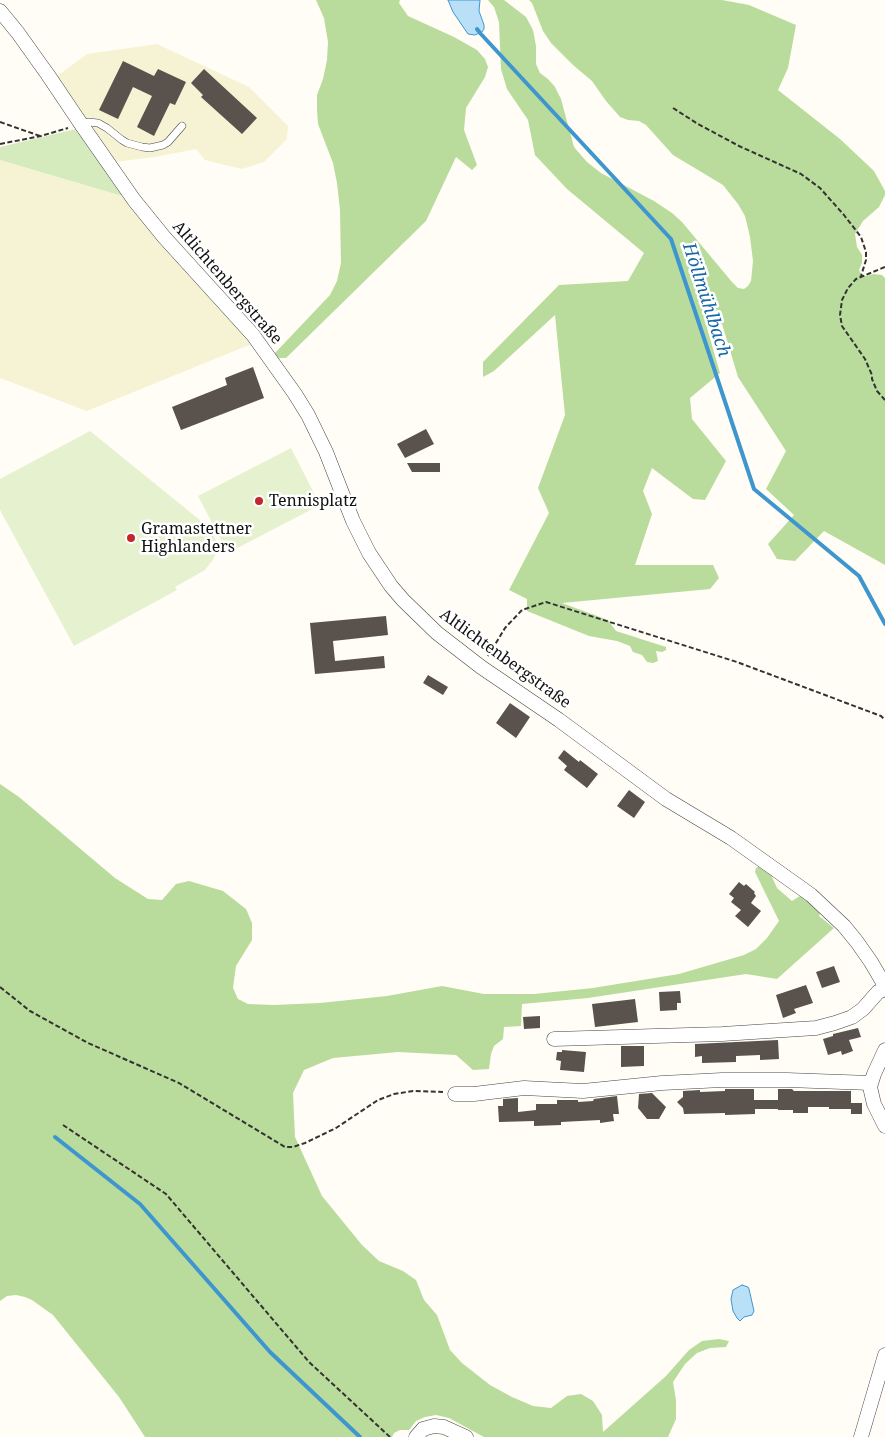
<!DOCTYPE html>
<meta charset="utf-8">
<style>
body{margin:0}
canvas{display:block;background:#fffdf5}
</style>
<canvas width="885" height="1437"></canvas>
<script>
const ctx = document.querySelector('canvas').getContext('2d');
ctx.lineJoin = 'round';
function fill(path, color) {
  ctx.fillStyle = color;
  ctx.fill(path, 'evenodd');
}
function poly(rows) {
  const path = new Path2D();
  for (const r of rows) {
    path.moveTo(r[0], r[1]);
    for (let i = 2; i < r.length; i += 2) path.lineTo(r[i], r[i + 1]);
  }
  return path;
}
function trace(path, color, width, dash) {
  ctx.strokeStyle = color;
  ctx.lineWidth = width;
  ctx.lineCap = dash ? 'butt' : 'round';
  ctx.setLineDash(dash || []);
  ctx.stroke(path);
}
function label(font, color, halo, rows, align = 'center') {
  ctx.font = font + ' "Noto Serif",serif';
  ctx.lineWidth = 5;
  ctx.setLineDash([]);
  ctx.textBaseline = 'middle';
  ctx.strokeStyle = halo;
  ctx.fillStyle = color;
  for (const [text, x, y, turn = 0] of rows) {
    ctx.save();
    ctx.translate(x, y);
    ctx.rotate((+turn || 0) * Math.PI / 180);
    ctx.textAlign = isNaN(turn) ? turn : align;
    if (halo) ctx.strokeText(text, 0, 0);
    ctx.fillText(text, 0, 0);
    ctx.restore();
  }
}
fill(poly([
 [157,44,249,87,288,126,287,139,264,162,242,169,205,160,196,149,155,157,115,162,57,76,87,54],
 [0,160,129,198,254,343,87,411,0,378]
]), '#f6f3d4');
fill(poly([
 [80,128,129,198,0,160,0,147]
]), '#d5ebbd');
fill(poly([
 [316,0,400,0,399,3,408,16,454,37,477,50,485,59,488,67,485,77,466,108,464,130,477,165,472,170,456,157,426,221,286,358,279,358,274,354,330,295,337,281,341,263,340,210,337,183,333,163,318,124,317,110,317,95,323,79,327,60,328,42,324,18],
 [488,0,504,0,526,17,533,30,536,46,536,64,540,73,548,79,555,87,561,99,574,147,587,162,601,173,654,201,672,213,682,222,732,282,738,288,744,289,748,286,751,281,753,261,750,237,745,216,738,204,723,185,673,155,646,125,639,121,628,120,620,117,606,101,592,81,573,65,551,43,543,31,532,3,529,0,722,0,749,5,796,25,788,68,778,90,840,139,874,171,885,191,885,195,879,207,863,221,855,234,857,247,862,255,862,263,859,270,861,274,866,276,874,274,882,275,885,278,885,565,824,531,795,561,777,559,768,544,794,515,766,489,786,451,738,377,722,324,712,320,707,328,720,373,690,398,692,419,726,461,705,500,693,499,652,468,643,491,652,514,635,565,713,565,719,578,710,589,562,603,608,620,616,631,666,647,666,650,662,652,656,651,658,661,653,663,647,662,642,655,633,652,630,646,617,641,589,636,527,611,527,599,509,590,549,513,538,488,565,415,555,315,494,371,483,377,483,362,559,285,628,281,644,253,567,189,535,155,528,120,507,89,501,69,499,22,494,7],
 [0,784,19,797,115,878,148,899,162,900,176,884,189,881,223,891,246,909,252,923,252,940,236,966,233,988,238,999,248,1004,274,1005,320,1003,387,996,442,986,484,994,534,994,593,988,679,974,744,955,756,949,767,938,779,921,755,872,756,868,761,865,768,868,777,888,792,901,803,894,821,910,819,916,834,928,777,979,746,974,588,998,522,1004,521,1026,504,1027,503,1039,494,1046,491,1054,489,1069,473,1070,456,1055,398,1052,333,1058,304,1070,293,1093,295,1137,322,1196,362,1245,379,1261,403,1271,416,1280,424,1300,437,1315,450,1350,462,1363,490,1385,512,1397,533,1406,551,1408,567,1396,581,1394,593,1401,602,1415,603,1432,666,1376,689,1350,702,1341,719,1339,729,1341,726,1347,710,1348,697,1353,685,1364,673,1382,676,1400,676,1419,668,1437,484,1437,449,1418,436,1415,425,1417,416,1421,409,1430,400,1430,394,1433,392,1437,145,1437,119,1397,53,1315,32,1300,25,1297,16,1295,7,1296,0,1301]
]), '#b9dc9c');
fill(poly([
 [90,431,206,525,212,532,217,543,217,552,212,561,205,570,175,587,177,590,74,646,0,510,0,479],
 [291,448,320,505,228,553,198,496]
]), '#e6f2cf');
const water = poly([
 [448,0,480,0,479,11,484,25,484,29,482,32,475,35,468,34,453,12,448,0],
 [742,1285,748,1287,749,1289,754,1311,752,1315,744,1317,740,1321,737,1318,733,1311,731,1299,733,1290,742,1285]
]);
fill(water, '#b9e0f7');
trace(water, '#3f96cf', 1);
trace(poly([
 [477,29,480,33,671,239,754,489,859,576,885,624],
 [55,1137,140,1204,270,1352,360,1437]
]), '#3f96cf', 4);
fill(poly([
 [123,61,154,76,158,69,186,82,175,105,170,103,154,136,137,127,152,96,133,87,118,119,99,110],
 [204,69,257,118,242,134,201,97,203,95,191,83],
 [253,367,264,398,181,430,172,407,227,385,225,378],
 [426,429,434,444,405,458,397,444],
 [407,463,440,463,440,472,412,472],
 [386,616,388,635,333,641,335,661,384,656,385,668,315,674,310,623],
 [428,675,448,687,443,695,423,683],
 [510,703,530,717,516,738,496,723],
 [564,750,579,762,580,760,598,774,587,788,564,770,567,766,558,758],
 [629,790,645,802,634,818,617,806],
 [739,882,744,886,746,884,755,892,754,893,756,896,751,903,761,911,748,927,735,916,741,910,731,902,734,898,729,894],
 [834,966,840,982,822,988,816,972],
 [806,985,813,1003,794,1009,796,1013,783,1018,776,995],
 [680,991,681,1003,677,1003,677,1010,660,1011,659,992],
 [635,999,638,1022,595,1027,592,1004],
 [540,1016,540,1028,524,1029,523,1017],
 [858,1028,861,1037,849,1040,853,1051,842,1055,841,1051,828,1055,823,1039,833,1036,833,1034],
 [778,1040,779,1059,760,1060,760,1055,736,1056,736,1062,702,1063,702,1056,695,1057,695,1044],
 [621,1046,644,1046,644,1066,621,1067],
 [562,1050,586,1052,584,1072,560,1070,561,1061,556,1060,557,1052,562,1052],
 [725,1089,754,1089,754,1100,778,1100,778,1089,792,1089,794,1091,851,1091,851,1103,862,1103,862,1114,851,1114,851,1109,829,1109,829,1107,808,1107,808,1113,793,1113,793,1110,778,1110,778,1109,755,1109,755,1114,725,1115,725,1113,684,1114,683,1108,677,1102,683,1097,683,1091,700,1090,700,1092,725,1091],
 [652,1093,666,1107,659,1119,647,1119,638,1108,639,1094],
 [617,1096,619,1114,613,1114,614,1121,600,1123,600,1120,561,1122,561,1125,534,1126,534,1121,499,1122,498,1106,503,1106,503,1099,518,1098,518,1112,536,1110,536,1104,557,1104,557,1100,578,1100,578,1102,593,1101,594,1099]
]), '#5a524d');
const lane = poly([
 [81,124,88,122,98,123,107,128,122,140,127,143,142,147,150,148,163,145,168,142,182,126]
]);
const street = poly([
 [0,11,18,33,48,75,81,124,134,200,164,237,253,335,295,394,308,415,326,452,353,521,369,553,391,586,403,600,437,633,481,667,559,720,666,799,731,838,811,895,844,926,857,942,871,962,885,986],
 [554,1039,722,1034,816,1028,835,1023,852,1017,863,1009,878,992,885,989],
 [885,1050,874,1074,870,1087,874,1104,885,1126],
 [455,1094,474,1094,524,1088,583,1091,662,1083,722,1080,787,1080,871,1083],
 [416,1437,423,1429,434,1426,444,1427,466,1437],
 [861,1437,885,1355]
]);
trace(lane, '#444', 8);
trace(street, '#444', 15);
trace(poly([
 [673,108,698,124,739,146,801,174,820,188,844,215,861,237,866,252,866,260,861,276],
 [0,122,40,136],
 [0,144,41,136,68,128],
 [885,267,856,279,848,288,842,300,840,315,842,326,865,359,872,375,872,379,877,391,885,400],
 [488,656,505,628,522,610,546,602,737,662,881,716,885,720],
 [0,987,30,1011,88,1043,179,1083,285,1147,293,1147,305,1143,336,1128,378,1100,394,1094,413,1091,443,1092],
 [63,1125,166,1194,309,1362,390,1437]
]), '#333', 2, [5, 2.5]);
trace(lane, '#fff', 7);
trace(street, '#fff', 14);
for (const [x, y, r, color] of [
 [259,501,5,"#c4262e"],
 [131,538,5,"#c4262e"]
]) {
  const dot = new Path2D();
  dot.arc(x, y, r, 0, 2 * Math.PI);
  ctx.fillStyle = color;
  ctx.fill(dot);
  trace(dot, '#fff', 2);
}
label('16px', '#111', '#fff', [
 ["Altlichtenbergstraße",227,283,49],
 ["Altlichtenbergstraße",505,659,36]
]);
label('16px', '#111', '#fff', [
 ["Tennisplatz",269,501],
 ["Gramastettner",141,529],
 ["Highlanders",141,547]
], 'left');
label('italic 18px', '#1768a6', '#fff', [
 ["Höllmühlbach",706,300,72]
]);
</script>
